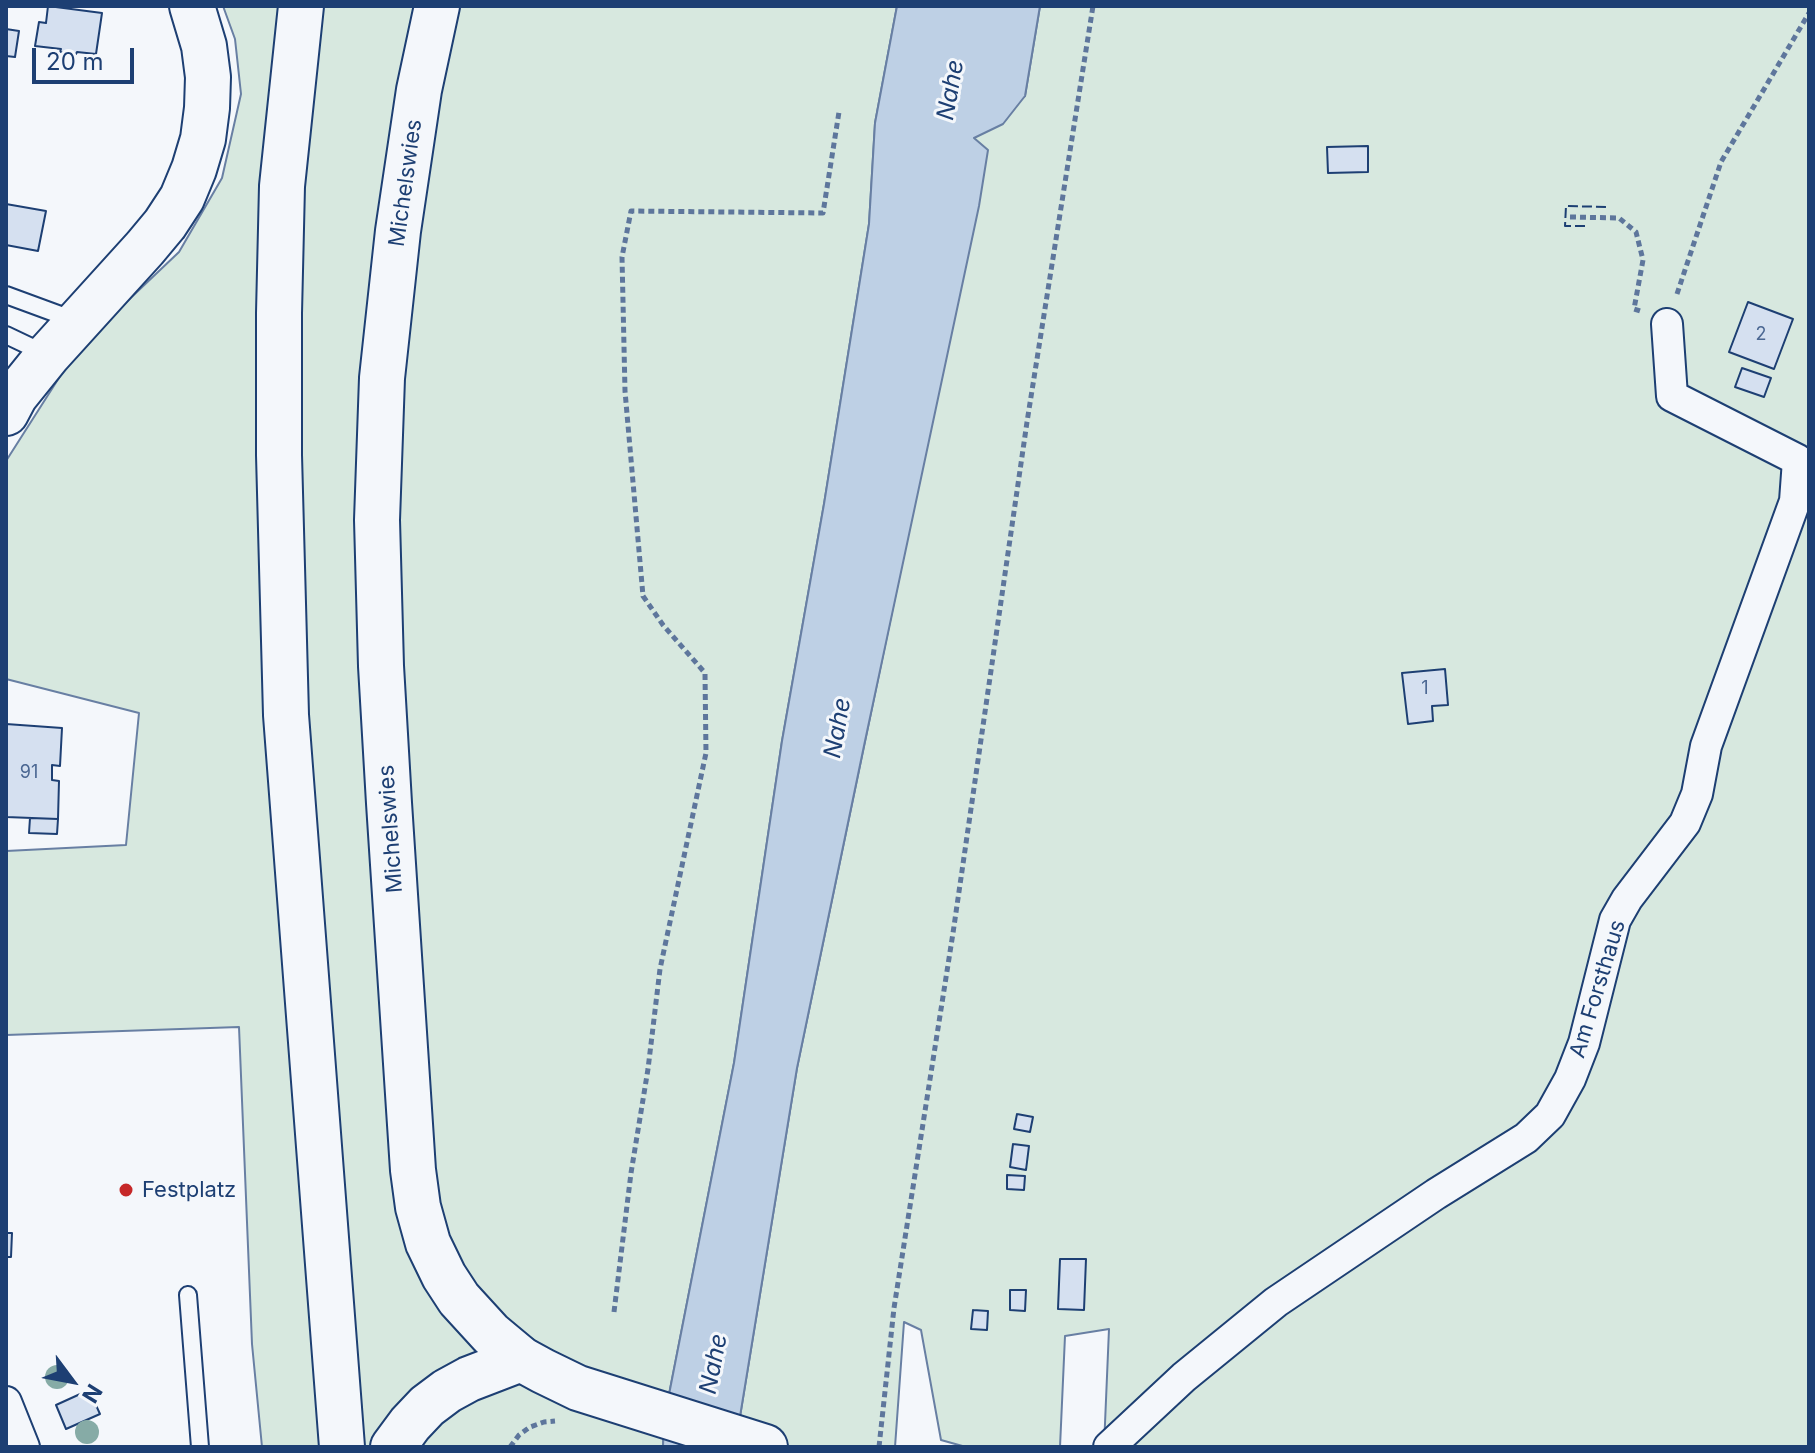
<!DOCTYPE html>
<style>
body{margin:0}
#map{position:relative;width:1815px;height:1453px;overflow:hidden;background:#f4f7fb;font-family:Inter,sans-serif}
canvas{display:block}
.frame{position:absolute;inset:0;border:8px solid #1d3f73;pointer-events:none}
.north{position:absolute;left:32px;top:1341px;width:80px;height:80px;-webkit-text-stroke:6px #f4f7fb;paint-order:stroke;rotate:122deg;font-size:22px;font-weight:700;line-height:32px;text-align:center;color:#1d3f73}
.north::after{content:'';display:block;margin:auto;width:28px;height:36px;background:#1d3f73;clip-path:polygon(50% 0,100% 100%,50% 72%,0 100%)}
.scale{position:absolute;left:32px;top:48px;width:102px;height:36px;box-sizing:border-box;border:4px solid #1d3f73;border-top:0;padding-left:10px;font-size:24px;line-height:28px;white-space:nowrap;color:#1d3f73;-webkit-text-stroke:6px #f4f7fb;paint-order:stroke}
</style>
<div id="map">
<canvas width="1815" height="1453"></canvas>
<div class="frame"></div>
<div class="north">N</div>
<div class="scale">20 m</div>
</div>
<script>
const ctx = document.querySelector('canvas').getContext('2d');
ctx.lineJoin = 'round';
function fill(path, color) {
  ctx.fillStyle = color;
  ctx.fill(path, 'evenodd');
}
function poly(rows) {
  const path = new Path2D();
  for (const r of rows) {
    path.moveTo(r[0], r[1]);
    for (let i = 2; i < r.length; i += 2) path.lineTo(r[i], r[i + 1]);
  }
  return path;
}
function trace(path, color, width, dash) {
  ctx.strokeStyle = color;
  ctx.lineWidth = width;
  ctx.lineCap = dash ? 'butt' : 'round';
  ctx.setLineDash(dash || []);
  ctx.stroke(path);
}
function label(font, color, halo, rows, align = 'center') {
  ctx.font = font + ' Inter,sans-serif';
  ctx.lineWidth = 6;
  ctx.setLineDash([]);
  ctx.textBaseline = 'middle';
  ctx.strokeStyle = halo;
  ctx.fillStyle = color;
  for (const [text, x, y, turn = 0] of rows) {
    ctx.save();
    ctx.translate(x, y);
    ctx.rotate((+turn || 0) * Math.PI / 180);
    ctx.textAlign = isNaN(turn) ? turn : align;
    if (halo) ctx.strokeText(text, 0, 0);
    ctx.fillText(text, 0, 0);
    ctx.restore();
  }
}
const green = poly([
 [223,6,897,6,875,123,869,224,824,504,782,741,734,1063,664,1420,663,1447,262,1447,252,1344,239,1027,6,1035,6,851,126,845,139,713,6,679,6,461,78,348,179,252,222,178,241,94,235,39,223,6],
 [1040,6,1809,6,1809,1447,1104,1447,1109,1329,1065,1336,1060,1447,966,1447,941,1440,921,1330,904,1322,895,1447,735,1447,797,1068,922,468,974,138,1025,96,1040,6]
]);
fill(green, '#d7e8df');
trace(green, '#687fa3', 2);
const water = poly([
 [897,6,1040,6,1025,96,1003,124,974,138,988,150,979,206,865,741,797,1068,735,1447,663,1447,664,1420,734,1063,782,741,824,504,869,224,875,123,897,6]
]);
fill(water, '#bed0e5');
trace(water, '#687fa3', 2);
const building = poly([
 [48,6,102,13,96,54,77,52,76,54,60,52,61,49,35,46,39,22,46,23,48,6],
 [6,29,19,31,15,57,6,56,6,29],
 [1368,146,1368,172,1328,173,1327,147,1368,146],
 [6,204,46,211,38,251,6,245,6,204],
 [1748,302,1793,319,1774,369,1729,352,1748,302],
 [1742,368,1771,378,1764,397,1735,387,1742,368],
 [1445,669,1448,705,1432,706,1433,721,1408,724,1402,673,1445,669],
 [6,724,62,728,60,766,52,765,52,780,59,781,58,819,6,817,6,724],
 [30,818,58,819,57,834,29,833,30,818],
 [1017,1114,1033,1117,1030,1132,1014,1129,1017,1114],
 [1013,1144,1029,1146,1026,1170,1010,1167,1013,1144],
 [1007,1175,1025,1176,1024,1190,1007,1189,1007,1175],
 [6,1233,12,1233,11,1257,6,1257,6,1233],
 [1060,1259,1086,1259,1084,1310,1058,1309,1060,1259],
 [1010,1290,1026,1290,1025,1311,1010,1310,1010,1290],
 [973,1310,988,1311,987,1330,971,1329,973,1310],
 [89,1390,100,1414,66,1429,56,1405,89,1390]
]);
fill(building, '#d5e0f0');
trace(building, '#1d3f73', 2);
const lane = poly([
 [6,295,74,320],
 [6,335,46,354],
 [188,1295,200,1447]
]);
const street = poly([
 [6,1402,24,1447],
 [1109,1447,1184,1377,1276,1302,1436,1194,1526,1138,1550,1115,1570,1079,1584,1043,1615,920,1627,899,1685,823,1697,794,1706,746,1795,501,1798,460,1672,396,1667,324]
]);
const secondary = poly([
 [437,6,419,90,398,231,382,378,377,520,381,666,389,803,413,1170,418,1207,428,1243,444,1276,459,1299,491,1334,521,1359,543,1371,578,1388,765,1447],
 [6,413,15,396,48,355,145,248,165,224,182,198,194,169,203,139,207,108,208,77,204,46,192,6]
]);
const primary = poly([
 [301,6,282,186,279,313,279,455,286,715,342,1447],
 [393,1447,410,1424,427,1406,447,1391,469,1379,521,1359]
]);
trace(lane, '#1d3f73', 20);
trace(street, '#1d3f73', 34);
trace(secondary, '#1d3f73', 48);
trace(primary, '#1d3f73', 48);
trace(poly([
 [1570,217,1619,218,1636,232,1643,260,1634,309,1640,311],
 [1677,294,1721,162,1809,13],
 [614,1312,631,1173,648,1069,660,969,706,753,705,673,663,625,643,596,625,391,622,257,631,211,823,213,839,112],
 [510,1447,519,1435,530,1427,544,1422,555,1421],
 [879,1447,894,1308,953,933,1027,422,1093,6]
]), '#5e769c', 5, [6, 4]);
trace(lane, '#f4f7fb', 16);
trace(street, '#f4f7fb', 30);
trace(secondary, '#f4f7fb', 44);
trace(primary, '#f4f7fb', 44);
trace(poly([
 [1585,226,1565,226,1566,206,1608,207]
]), '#1d3f73', 2, [10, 4]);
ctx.fillStyle = '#86aba6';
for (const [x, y] of [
 [57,1377],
 [87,1432]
]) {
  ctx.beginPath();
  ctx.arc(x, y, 12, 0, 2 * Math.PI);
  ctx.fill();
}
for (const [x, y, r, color] of [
 [126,1190,8,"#c62828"]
]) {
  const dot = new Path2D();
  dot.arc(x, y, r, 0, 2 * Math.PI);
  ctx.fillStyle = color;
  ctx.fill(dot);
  trace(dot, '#f4f7fb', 3);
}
label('18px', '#4b6792', null, [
 ["2",1761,335],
 ["1",1425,689],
 ["91",29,773]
]);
label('22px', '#1d3f73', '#f4f7fb', [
 ["Michelswies",406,183,-82],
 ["Michelswies",391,829,-94],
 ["Am Forsthaus",1598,989,-73]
]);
label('22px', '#1d3f73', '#f4f7fb', [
 ["Festplatz",142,1190]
], 'left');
label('italic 24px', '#1d3f73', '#f4f7fb', [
 ["Nahe",951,90,-80],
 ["Nahe",838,728,-80],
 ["Nahe",714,1364,-79]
]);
</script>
